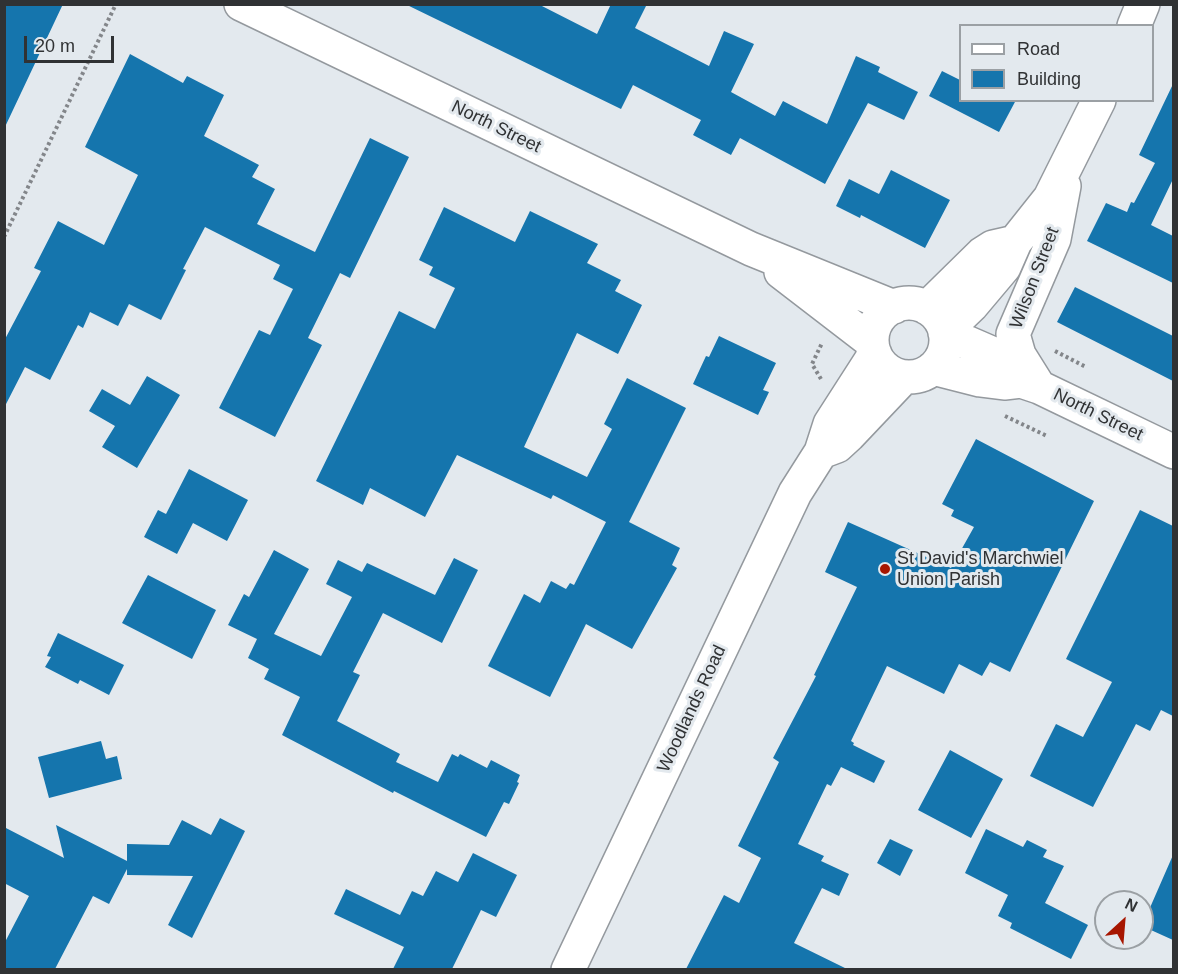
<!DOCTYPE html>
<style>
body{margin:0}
#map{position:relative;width:1178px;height:974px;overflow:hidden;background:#e3e9ee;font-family:Arial,sans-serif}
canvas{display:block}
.frame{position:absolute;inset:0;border:6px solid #303234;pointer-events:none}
.legend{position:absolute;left:959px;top:24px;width:195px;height:78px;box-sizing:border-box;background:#e3e9ee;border:2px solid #9ba0a4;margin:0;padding:8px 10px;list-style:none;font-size:18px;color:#303234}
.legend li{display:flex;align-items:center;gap:12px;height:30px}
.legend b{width:30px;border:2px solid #9ba0a4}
.north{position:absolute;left:1094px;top:890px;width:60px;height:60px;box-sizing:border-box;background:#e3e9ee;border:2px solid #9ba0a4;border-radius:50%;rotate:26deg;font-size:16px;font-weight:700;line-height:24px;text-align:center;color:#303234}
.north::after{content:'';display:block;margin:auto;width:21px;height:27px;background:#a71600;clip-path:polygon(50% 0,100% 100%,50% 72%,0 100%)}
.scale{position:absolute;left:24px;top:36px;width:90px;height:27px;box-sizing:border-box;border:3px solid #303234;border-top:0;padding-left:8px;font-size:18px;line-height:21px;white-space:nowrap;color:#303234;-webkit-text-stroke:4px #e3e9ee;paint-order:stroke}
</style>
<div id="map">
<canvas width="1178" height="974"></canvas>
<div class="frame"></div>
<ul class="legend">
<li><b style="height:8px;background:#fff"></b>Road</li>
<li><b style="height:16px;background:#1575ad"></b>Building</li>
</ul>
<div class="north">N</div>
<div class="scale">20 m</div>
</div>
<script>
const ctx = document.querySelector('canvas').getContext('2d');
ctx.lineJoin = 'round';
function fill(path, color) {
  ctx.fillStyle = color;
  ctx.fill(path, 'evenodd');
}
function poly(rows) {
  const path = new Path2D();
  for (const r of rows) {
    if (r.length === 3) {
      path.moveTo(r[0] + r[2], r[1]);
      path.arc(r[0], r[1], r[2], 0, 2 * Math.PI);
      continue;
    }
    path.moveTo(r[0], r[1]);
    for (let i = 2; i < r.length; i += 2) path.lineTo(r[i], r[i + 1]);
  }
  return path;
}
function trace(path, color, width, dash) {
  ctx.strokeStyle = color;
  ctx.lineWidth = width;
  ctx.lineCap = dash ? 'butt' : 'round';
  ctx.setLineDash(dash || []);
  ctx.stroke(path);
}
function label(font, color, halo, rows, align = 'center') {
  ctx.font = font + ' Arial,sans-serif';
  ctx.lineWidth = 6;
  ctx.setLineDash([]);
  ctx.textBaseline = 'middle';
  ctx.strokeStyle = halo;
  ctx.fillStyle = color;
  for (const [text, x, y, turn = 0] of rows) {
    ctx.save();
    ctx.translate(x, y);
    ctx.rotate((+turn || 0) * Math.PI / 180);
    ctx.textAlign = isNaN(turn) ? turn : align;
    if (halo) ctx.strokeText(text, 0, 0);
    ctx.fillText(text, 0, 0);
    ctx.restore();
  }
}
fill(poly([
 [4,4,63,4,4,129],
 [405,4,538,4,597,34,611,4,647,4,635,28,709,66,724,31,754,44,731,92,775,116,783,101,827,124,856,56,880,67,878,72,918,92,904,120,868,103,825,184,740,138,731,155,693,135,701,120,633,85,621,109],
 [130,54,183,83,187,76,224,95,204,136,259,165,252,177,275,189,257,224,315,252,370,138,409,157,350,278,340,273,308,338,322,345,275,437,219,408,259,330,270,335,293,289,273,279,280,265,205,227,183,269,186,270,161,320,129,304,118,326,90,312,83,328,78,325,50,380,25,367,4,408,4,341,41,271,34,268,58,221,104,245,138,175,85,147],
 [942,71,960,80,960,100,1016,100,999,132,929,96],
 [1173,84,1173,179,1151,225,1173,236,1173,283,1087,241,1106,203,1127,212,1131,202,1134,203,1155,163,1139,155],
 [891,170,950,200,925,248,861,215,860,218,836,206,849,179,879,194],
 [444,207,515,242,530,211,598,244,587,263,621,280,615,291,642,305,618,354,577,333,524,447,587,477,612,429,604,424,627,378,686,408,629,522,680,548,672,565,677,568,632,649,586,624,550,697,488,666,524,594,540,603,551,581,566,589,570,583,574,585,606,522,553,495,551,499,457,455,425,517,370,488,363,505,316,481,399,311,435,329,455,288,429,275,433,267,419,260],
 [1075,287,1173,336,1173,381,1057,322],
 [719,336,776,363,763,390,769,392,758,415,693,384,706,356,709,357],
 [147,376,180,395,137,468,102,447,115,426,89,411,102,389,130,405],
 [976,439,1094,501,1010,672,990,662,982,676,959,664,944,694,887,666,851,741,854,743,853,745,885,761,874,783,841,767,831,786,827,784,798,844,824,856,821,861,849,874,839,896,822,888,794,943,847,969,686,969,724,895,739,903,761,858,738,846,779,762,773,758,816,676,814,675,857,587,825,572,848,522,951,568,974,527,951,516,954,510,942,504],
 [189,469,248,500,227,541,193,523,177,554,144,537,158,510,166,514],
 [1140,510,1173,526,1173,716,1161,710,1150,731,1136,724,1093,807,1030,776,1056,724,1083,737,1112,682,1066,659],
 [274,550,309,569,274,634,321,656,352,597,326,584,338,560,362,572,367,563,435,595,454,558,478,570,442,643,383,613,353,672,360,675,337,721,400,754,396,762,438,782,452,754,458,757,460,754,487,768,491,760,520,775,517,782,519,783,509,804,504,802,486,837,394,791,393,793,282,735,300,697,264,679,269,669,248,658,257,639,228,625,244,594,249,597],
 [148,575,216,610,192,659,122,623],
 [58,633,124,665,109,695,80,680,78,684,45,667,51,657,47,656],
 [101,741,106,759,117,756,122,779,49,798,38,757],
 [950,750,1003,779,971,838,918,810],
 [220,818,245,831,192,938,168,925,193,876,127,875,127,869,109,904,93,896,55,969,4,969,4,944,29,896,4,883,4,827,64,858,56,825,127,861,127,844,169,845,182,820,211,835],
 [986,829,1023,847,1027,840,1047,850,1043,857,1064,866,1045,903,1088,925,1071,959,1010,928,1012,923,998,916,1008,895,965,873],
 [890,839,913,850,900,876,877,863],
 [473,853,517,875,496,917,481,910,452,969,393,969,404,947,334,914,346,889,400,915,412,891,423,896,436,871,458,882],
 [1173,855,1173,940,1142,926]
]), '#1575ad');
const tertiary = poly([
 [241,4,751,249,894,307],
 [1134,26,1143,4],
 [781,272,872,342],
 [909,340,37],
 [927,308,982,254,993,247,1015,242],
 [945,331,972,305,1004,267,1015,242,1050,198,1099,100],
 [945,333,1005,359,1021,381],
 [933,368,980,380,1004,383,1021,381,1039,387,1174,452],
 [1039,387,1019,355,1013,334,1054,239,1064,186],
 [821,452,837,446,849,435,904,377],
 [568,970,795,493,821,452,830,424,875,354]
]);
trace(tertiary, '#94999e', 36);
trace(poly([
 [4,237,116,4],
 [1055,351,1086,367],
 [821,379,812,364,822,343],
 [1005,416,1047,436]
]), '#83868a', 4, [3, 3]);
trace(tertiary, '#fff', 33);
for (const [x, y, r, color] of [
 [885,569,6,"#a71600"]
]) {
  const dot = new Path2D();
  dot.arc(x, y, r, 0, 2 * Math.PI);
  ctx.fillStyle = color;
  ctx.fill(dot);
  trace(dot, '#e3e9ee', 2);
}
label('18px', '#303234', '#e3e9ee', [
 ["North Street",496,127,26],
 ["Wilson Street",1035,278,-69],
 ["North Street",1098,415,26],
 ["Woodlands Road",692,709,-65]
]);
label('18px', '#303234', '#e3e9ee', [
 ["St David's Marchwiel",897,559],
 ["Union Parish",897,580]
], 'left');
</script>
